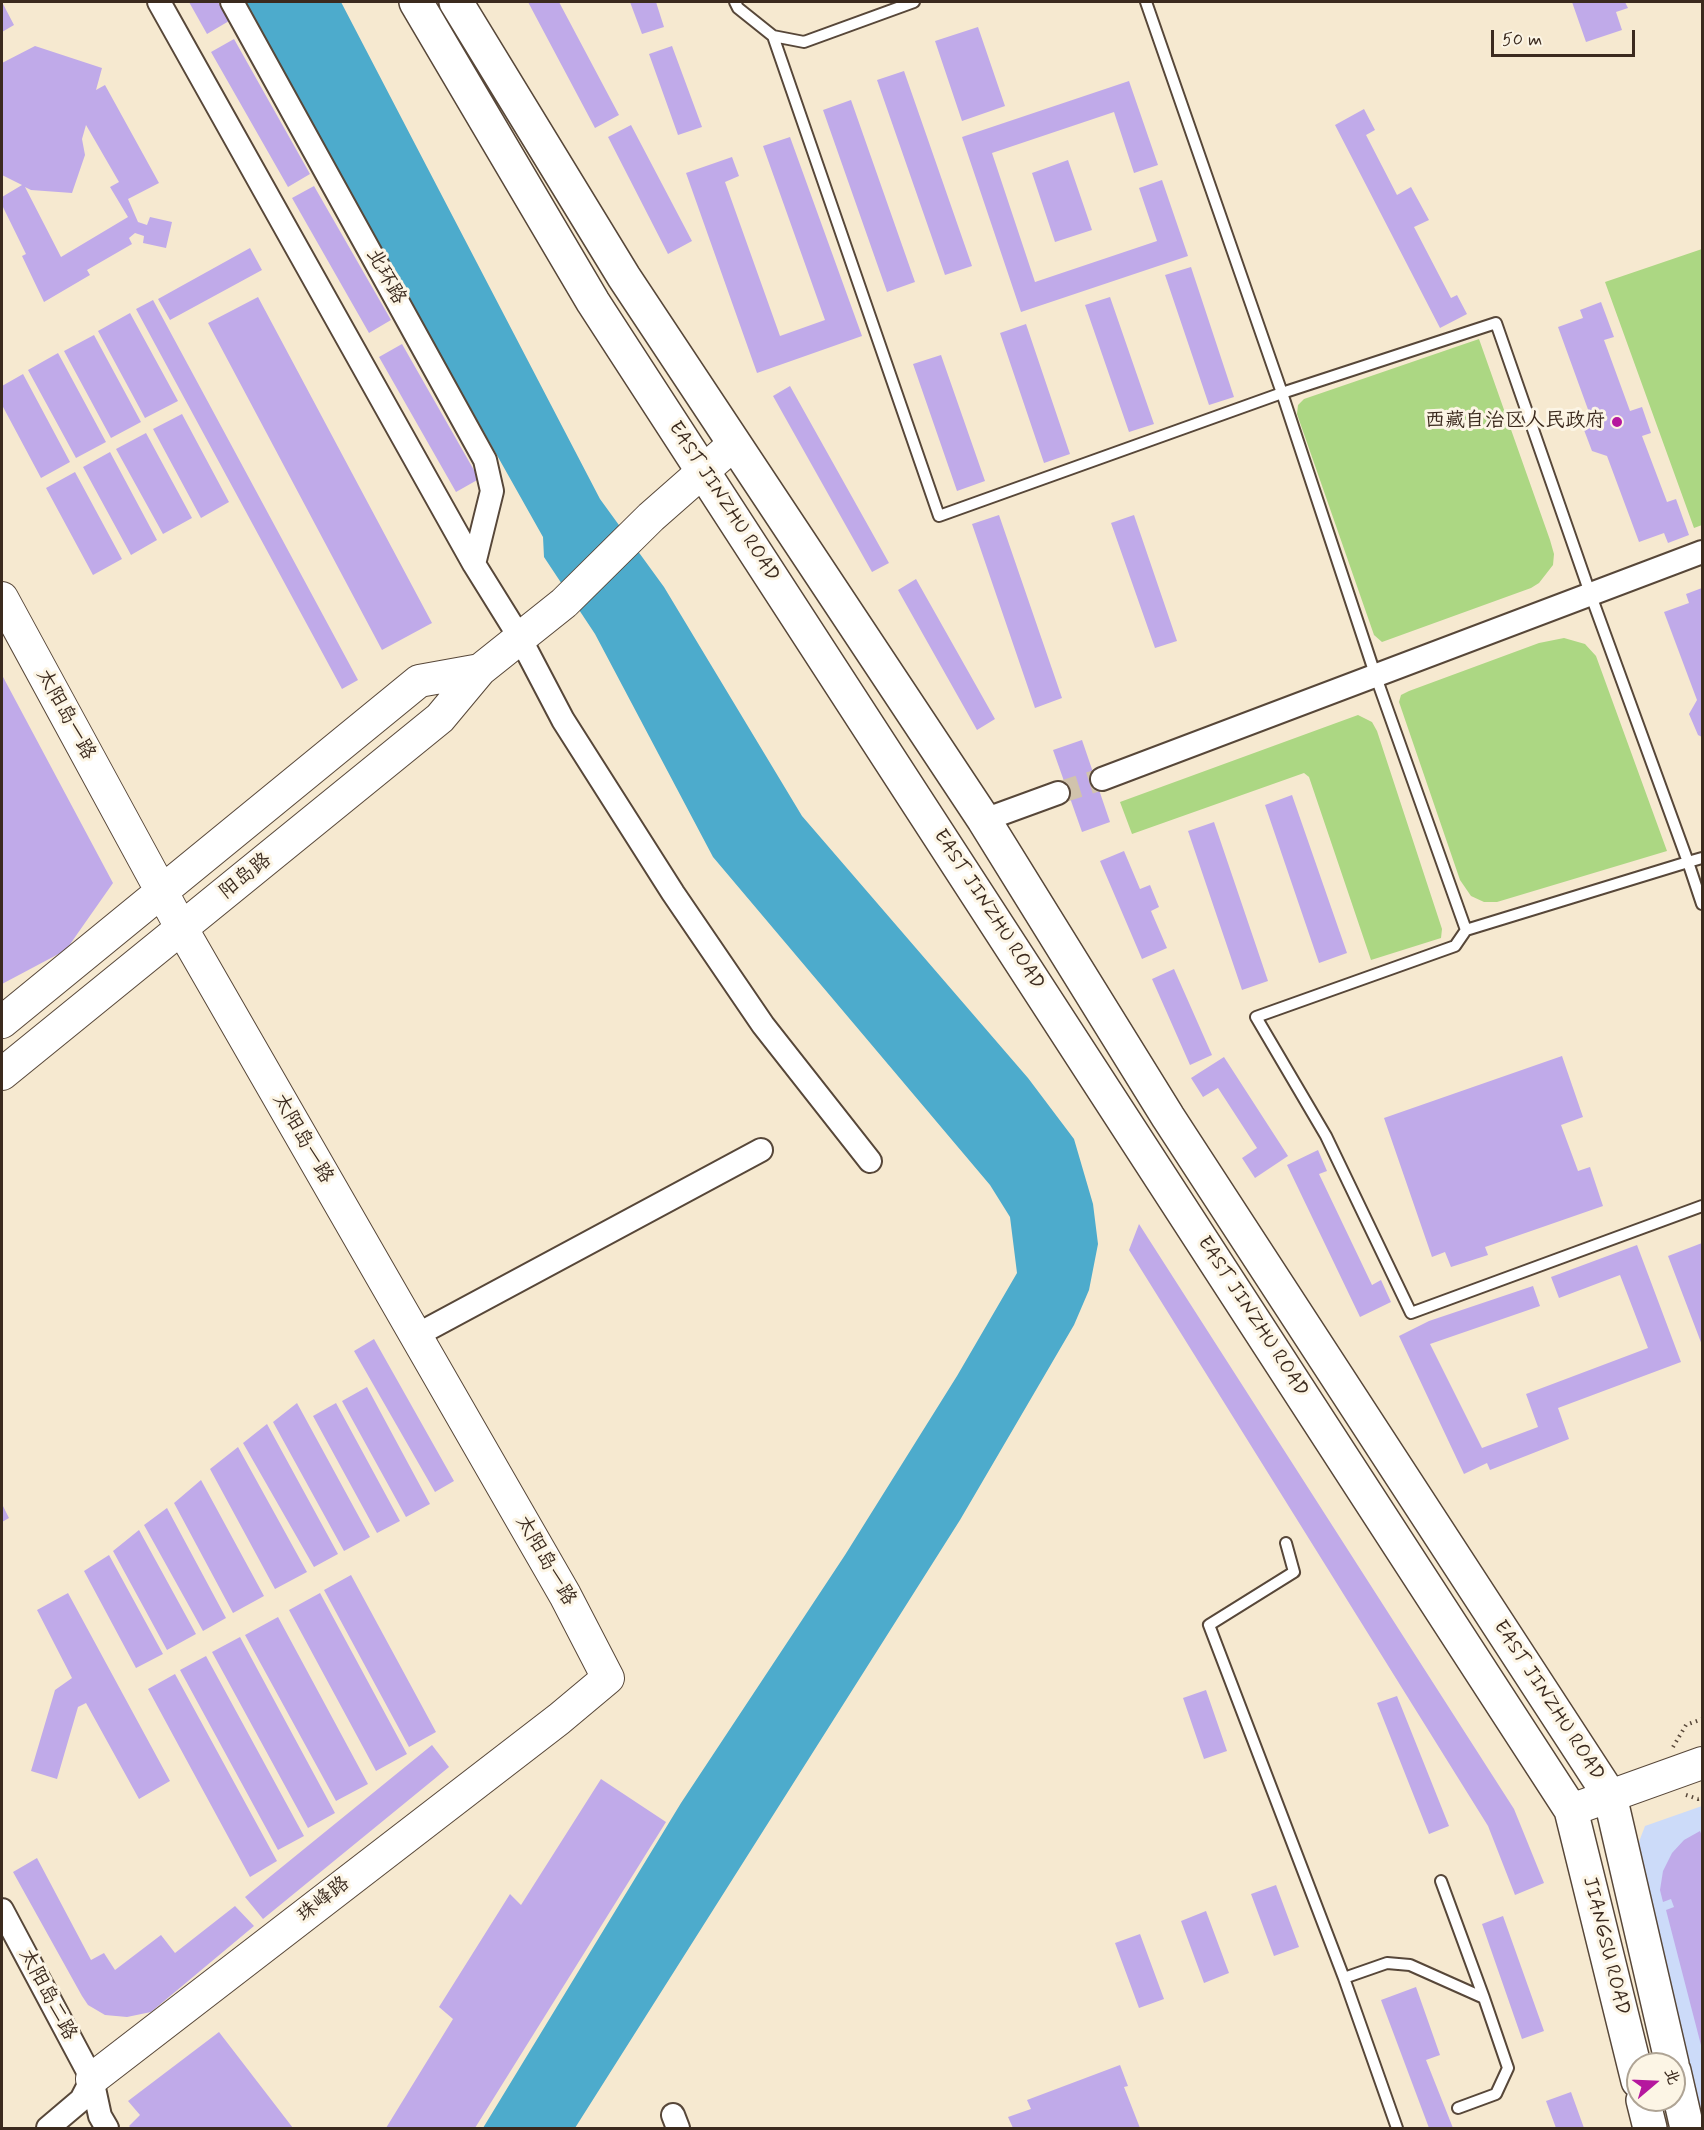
<!DOCTYPE html>
<meta charset="utf-8">
<style>
body{margin:0}
#map{position:relative;width:1704px;height:2130px;overflow:hidden;background:#f6e9d0;font-family:Mynerve,"LXGW WenKai TC",sans-serif}
canvas{display:block}
.frame{position:absolute;inset:0;border:3px solid #3b2a1e;pointer-events:none}
.north{position:absolute;left:1626px;top:2052px;width:60px;height:60px;box-sizing:border-box;background:#fcf5e5;border:2px solid #afa495;border-radius:50%;rotate:71deg;font-size:16px;font-weight:700;line-height:24px;text-align:center;color:#3b2a1e}
.north::after{content:'';display:block;margin:auto;width:21px;height:27px;background:#b5179e;clip-path:polygon(50% 0,100% 100%,50% 72%,0 100%)}
.scale{position:absolute;left:1491px;top:30px;width:144px;height:27px;box-sizing:border-box;border:3px solid #3b2a1e;border-top:0;padding-left:8px;font-size:18px;line-height:21px;white-space:nowrap;color:#3b2a1e;-webkit-text-stroke:4px #fcf5e5;paint-order:stroke}
</style>
<div id="map">
<canvas width="1704" height="2130"></canvas>
<div class="frame"></div>
<div class="north">北</div>
<div class="scale">50 m</div>
</div>
<script>
const ctx = document.querySelector('canvas').getContext('2d');
ctx.lineJoin = 'round';
function fill(path, color) {
  ctx.fillStyle = color;
  ctx.fill(path, 'evenodd');
}
function poly(rows) {
  const path = new Path2D();
  for (const r of rows) {
    path.moveTo(r[0], r[1]);
    for (let i = 2; i < r.length; i += 2) path.lineTo(r[i], r[i + 1]);
  }
  return path;
}
function trace(path, color, width, dash) {
  ctx.strokeStyle = color;
  ctx.lineWidth = width;
  ctx.lineCap = dash ? 'butt' : 'round';
  ctx.setLineDash(dash || []);
  ctx.stroke(path);
}
function label(font, color, halo, rows, align = 'center') {
  ctx.font = font + ' Mynerve,"LXGW WenKai TC",sans-serif';
  ctx.lineWidth = 6;
  ctx.setLineDash([]);
  ctx.textBaseline = 'middle';
  ctx.strokeStyle = halo;
  ctx.fillStyle = color;
  for (const [text, x, y, turn = 0] of rows) {
    ctx.save();
    ctx.translate(x, y);
    ctx.rotate((+turn || 0) * Math.PI / 180);
    ctx.textAlign = isNaN(turn) ? turn : align;
    if (halo) ctx.strokeText(text, 0, 0);
    ctx.fillText(text, 0, 0);
    ctx.restore();
  }
}
fill(poly([
 [1702,1806,1702,2128,1637,1847,1645,1826]
]), '#ccdbf9');
fill(poly([
 [1702,249,1702,525,1694,528,1605,282],
 [1479,339,1550,540,1554,554,1553,565,1539,583,1531,588,1382,642,1374,635,1297,414,1298,405,1304,399],
 [1564,638,1585,644,1596,656,1667,851,1497,902,1484,902,1471,896,1460,880,1399,702,1401,695,1409,691,1539,643],
 [1358,715,1372,722,1377,731,1442,929,1441,938,1371,960,1309,777,1304,773,1132,834,1120,802]
]), '#acd783');
fill(poly([
 [242,2,341,2,600,499,664,587,802,816,1028,1078,1074,1139,1093,1204,1098,1244,1089,1290,1074,1325,960,1520,575,2128,483,2128,681,1803,845,1555,957,1376,1017,1273,1010,1217,990,1185,713,857,595,634,544,557,543,537]
]), '#4dabcc');
fill(poly([
 [2,2,14,25,2,32],
 [189,2,218,2,229,21,207,34],
 [528,2,559,2,619,115,595,128],
 [630,2,656,2,664,27,642,34],
 [1572,2,1625,2,1628,8,1616,12,1622,30,1586,42],
 [978,27,1005,106,962,121,935,41],
 [234,39,310,174,288,187,211,52],
 [35,46,102,68,96,90,105,85,159,183,128,199,138,222,147,225,150,217,172,222,166,248,143,243,144,236,135,233,129,238,132,244,87,270,90,275,44,302,22,256,26,254,2,205,2,197,22,185,2,175,2,63],
 [86,125,119,182,110,187,128,217,61,257,25,187,31,190,72,193,85,155,82,139],
 [672,46,702,127,678,135,649,54],
 [904,71,972,266,945,275,877,80],
 [1129,81,1158,165,1134,173,1114,112,992,153,1035,282,1157,241,1139,188,1162,180,1188,256,1021,312,962,137],
 [851,100,915,282,887,292,823,110],
 [1364,109,1375,130,1366,135,1397,195,1411,187,1429,220,1414,227,1451,298,1457,295,1467,314,1440,328,1335,125],
 [631,125,692,241,668,254,608,137],
 [790,137,862,336,757,373,686,173,732,157,739,176,725,182,780,336,825,320,763,146],
 [1068,160,1092,230,1055,242,1032,173],
 [314,186,391,320,369,333,292,198],
 [250,248,262,270,170,320,158,299],
 [1191,267,1234,397,1209,405,1165,275],
 [258,297,432,623,382,650,208,323],
 [1110,297,1154,424,1129,432,1085,305],
 [153,300,358,680,342,689,136,309],
 [1601,302,1614,337,1604,340,1630,411,1642,407,1651,433,1642,436,1667,502,1676,499,1689,535,1668,543,1664,533,1639,542,1607,456,1592,451,1584,430,1590,415,1558,327,1583,318,1580,310],
 [130,313,178,401,145,418,98,331],
 [1026,324,1070,454,1044,463,1000,333],
 [94,335,141,422,111,438,64,351],
 [402,344,479,479,456,492,379,357],
 [58,353,106,442,76,458,28,370],
 [941,355,985,481,957,491,913,364],
 [23,374,70,462,41,478,2,405,2,386],
 [790,386,889,563,872,572,773,396],
 [182,414,229,502,201,518,153,429],
 [146,433,192,518,163,534,116,449],
 [110,452,157,540,131,555,83,467],
 [75,472,122,559,93,575,46,488],
 [999,515,1062,698,1035,708,972,524],
 [1134,515,1177,641,1155,648,1111,523],
 [916,579,995,719,977,730,898,590],
 [1702,588,1702,737,1698,735,1689,714,1697,700,1664,612,1689,603,1686,594],
 [2,675,113,883,66,950,2,984],
 [1082,740,1110,822,1082,832,1053,750],
 [1292,795,1347,953,1319,963,1265,805],
 [1214,822,1268,981,1242,990,1188,831],
 [1124,851,1140,889,1150,885,1159,907,1151,911,1167,948,1142,959,1100,861],
 [1174,969,1212,1055,1190,1065,1152,979],
 [1562,1056,1583,1117,1561,1125,1578,1171,1590,1167,1603,1206,1485,1247,1488,1255,1451,1267,1445,1252,1432,1257,1384,1118],
 [1224,1057,1288,1156,1255,1178,1242,1158,1257,1148,1218,1088,1203,1097,1191,1078],
 [1318,1150,1327,1171,1319,1174,1372,1285,1381,1280,1391,1302,1360,1317,1287,1165],
 [1139,1224,1514,1809,1544,1883,1515,1895,1488,1826,1129,1250],
 [1702,1243,1702,1345,1668,1256],
 [1637,1245,1681,1362,1558,1408,1569,1439,1490,1470,1487,1463,1464,1474,1399,1336,1429,1321,1533,1286,1540,1306,1430,1344,1482,1448,1538,1427,1526,1394,1648,1348,1620,1275,1559,1298,1551,1277],
 [374,1339,454,1481,435,1492,354,1351],
 [367,1387,430,1504,406,1517,342,1401],
 [297,1403,370,1537,344,1551,273,1422],
 [336,1403,400,1521,377,1533,313,1416],
 [267,1424,338,1554,314,1567,243,1443],
 [238,1447,307,1572,275,1589,210,1469],
 [201,1480,264,1596,233,1613,174,1503],
 [2,1504,9,1518,2,1522],
 [167,1508,226,1618,203,1631,144,1525],
 [139,1530,196,1634,167,1650,113,1551],
 [109,1555,163,1654,136,1668,84,1571],
 [351,1575,436,1732,409,1747,324,1590],
 [68,1593,170,1781,139,1799,86,1703,78,1707,57,1779,31,1771,55,1690,72,1678,37,1610],
 [320,1593,407,1754,376,1771,289,1610],
 [278,1617,368,1784,336,1801,245,1635],
 [240,1637,335,1813,308,1828,212,1652],
 [206,1656,304,1836,278,1850,180,1670],
 [175,1674,277,1861,250,1877,148,1689],
 [1206,1690,1227,1751,1204,1759,1183,1698],
 [1397,1696,1449,1826,1429,1834,1377,1703],
 [432,1745,449,1767,263,1919,245,1897],
 [601,1779,666,1822,475,2128,386,2128,453,2019,439,2007,510,1894,521,1905],
 [1700,1831,1702,1836,1702,2049,1666,1910,1674,1907,1671,1899,1663,1902,1660,1890,1663,1871,1672,1853,1684,1840],
 [37,1858,91,1960,104,1953,115,1970,161,1935,175,1953,235,1906,254,1926,151,2012,127,2017,105,2015,88,2005,82,1996,13,1872],
 [1276,1885,1299,1947,1274,1956,1251,1894],
 [1206,1911,1229,1973,1204,1983,1181,1921],
 [1503,1916,1544,2031,1522,2039,1482,1924],
 [1140,1934,1164,1999,1139,2008,1115,1943],
 [1416,1987,1440,2055,1426,2060,1453,2128,1429,2128,1381,2000],
 [219,2032,293,2128,131,2128,129,2126,140,2115,128,2101],
 [1120,2065,1128,2086,1124,2087,1140,2128,1013,2128,1008,2117,1031,2109,1027,2100],
 [1571,2092,1584,2128,1556,2128,1546,2101]
]), '#c0aae9');
trace(poly([
 [1058,793,1102,779]
]), '#d1c3ac', 22, [22, 11]);
const lane = poly([
 [735,2,738,8,773,36],
 [914,2,804,42,773,36,939,516,1282,393,1496,323,1590,593,1688,862,1702,858],
 [1146,2,1282,393,1376,677,1466,930,1688,862,1702,904],
 [1466,930,1455,946,1256,1017,1326,1136,1411,1313,1702,1206],
 [1286,1543,1294,1572,1209,1625,1344,1978,1397,2128],
 [1441,1881,1484,1998],
 [1344,1978,1387,1963,1410,1965,1484,1998,1508,2068,1496,2094,1458,2108]
]);
const street = poly([
 [159,2,474,564,520,638,563,720,673,893,763,1025,870,1161],
 [232,2,485,460,492,491,474,564],
 [1102,779,1702,552],
 [984,820,1058,793],
 [415,1336,761,1150],
 [2,1910,92,2079,100,2116,107,2128],
 [673,2115,678,2128],
 [48,2128,81,2100,92,2079]
]);
const secondary = poly([
 [2,598,182,929,565,1595,608,1678,559,1719,92,2079],
 [2,1022,419,681,480,670],
 [2,1074,440,718,480,670,564,603,651,517,734,444],
 [1571,1810,1702,1763]
]);
const highway = poly([
 [416,2,593,302,1571,1810,1638,2081],
 [456,2,624,277,984,820,1168,1117,1610,1796,1672,2064],
 [1674,2071,1687,2128],
 [1643,2100,1650,2128]
]);
trace(lane, '#574739', 14);
trace(street, '#574739', 26);
trace(secondary, '#574739', 34);
trace(highway, '#574739', 36);
trace(poly([
 [1673,1747,1686,1725,1702,1719],
 [1686,1795,1698,1799,1702,1798]
]), '#574739', 4, [1.5, 4.5]);
trace(lane, '#fff', 10);
trace(street, '#fff', 22);
trace(secondary, '#fff', 32);
trace(highway, '#fff', 33);
for (const [x, y, r, color] of [
 [1617,422,6,"#b5179e"]
]) {
  const dot = new Path2D();
  dot.arc(x, y, r, 0, 2 * Math.PI);
  ctx.fillStyle = color;
  ctx.fill(dot);
  trace(dot, '#fcf5e5', 2);
}
label('20px', '#3b2a1e', '#fcf5e5', [
 ["北环路",385,277,61],
 ["EAST JINZHU ROAD",723,502,57],
 ["太阳岛一路",65,715,61],
 ["阳岛路",246,877,-39],
 ["EAST JINZHU ROAD",988,910,57],
 ["太阳岛一路",302,1139,60],
 ["EAST JINZHU ROAD",1252,1317,57],
 ["太阳岛一路",545,1561,60],
 ["EAST JINZHU ROAD",1548,1701,57],
 ["珠峰路",324,1900,-38],
 ["JIANGSU ROAD",1605,1946,76],
 ["太阳岛二路",47,1995,62]
]);
label('20px', '#3b2a1e', '#fcf5e5', [
 ["西藏自治区人民政府",1605,422]
], 'right');
</script>
